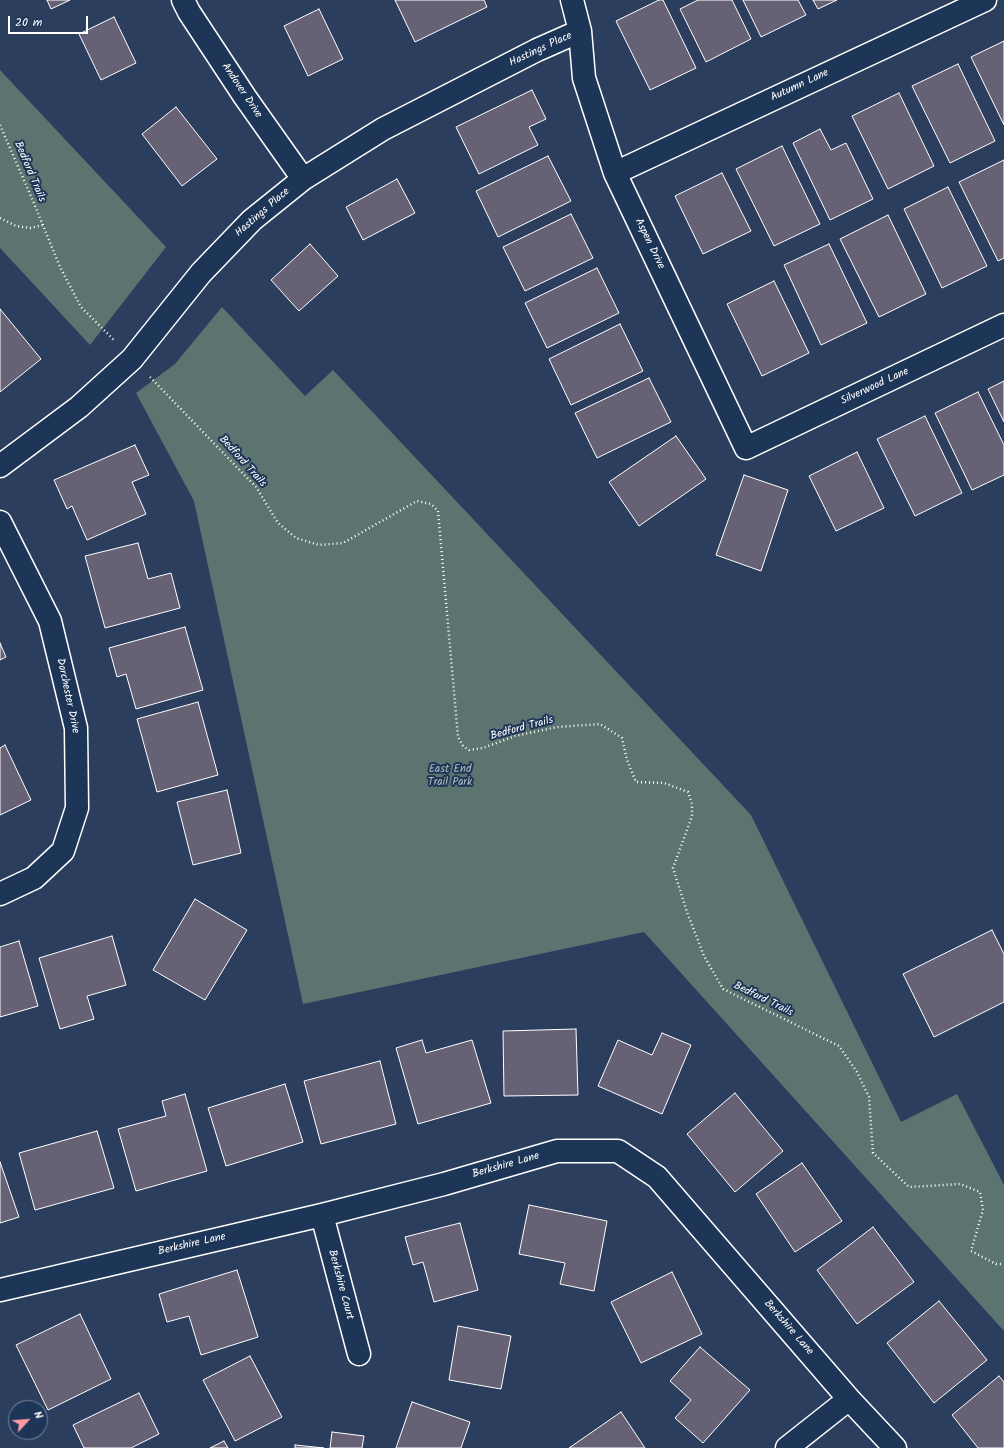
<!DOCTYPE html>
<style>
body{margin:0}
#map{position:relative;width:1004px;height:1448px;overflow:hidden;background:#2c3e5d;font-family:Kalam,sans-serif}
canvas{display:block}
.north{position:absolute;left:8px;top:1400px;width:40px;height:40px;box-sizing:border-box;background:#1d3557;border:1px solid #77869a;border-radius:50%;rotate:64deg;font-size:11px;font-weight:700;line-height:16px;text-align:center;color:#fff}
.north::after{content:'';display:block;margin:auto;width:14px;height:18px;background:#ff9aa2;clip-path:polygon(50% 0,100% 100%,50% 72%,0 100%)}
.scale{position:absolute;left:8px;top:16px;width:80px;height:18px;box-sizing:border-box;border:2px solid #fff;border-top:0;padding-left:5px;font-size:12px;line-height:14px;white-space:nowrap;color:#fff;-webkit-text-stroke:3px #1d3557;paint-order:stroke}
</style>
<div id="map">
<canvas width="1004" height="1448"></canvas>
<div class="north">N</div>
<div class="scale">20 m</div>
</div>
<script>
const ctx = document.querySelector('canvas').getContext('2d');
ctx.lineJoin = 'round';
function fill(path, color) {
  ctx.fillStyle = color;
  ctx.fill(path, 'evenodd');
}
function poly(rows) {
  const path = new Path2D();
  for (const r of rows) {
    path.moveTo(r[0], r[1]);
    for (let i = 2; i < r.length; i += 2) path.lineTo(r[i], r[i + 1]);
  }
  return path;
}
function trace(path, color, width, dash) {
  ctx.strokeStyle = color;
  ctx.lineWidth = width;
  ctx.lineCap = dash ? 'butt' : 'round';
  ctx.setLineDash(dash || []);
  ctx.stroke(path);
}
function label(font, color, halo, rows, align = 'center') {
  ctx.font = font + ' Kalam,sans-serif';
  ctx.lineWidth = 4;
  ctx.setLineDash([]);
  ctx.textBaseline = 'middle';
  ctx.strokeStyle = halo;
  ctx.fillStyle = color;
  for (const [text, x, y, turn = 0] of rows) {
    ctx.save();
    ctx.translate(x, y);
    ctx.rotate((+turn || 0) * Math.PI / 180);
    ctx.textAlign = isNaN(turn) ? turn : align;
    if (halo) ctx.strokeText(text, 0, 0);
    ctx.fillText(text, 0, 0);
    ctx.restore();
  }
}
fill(poly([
 [0,70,166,247,90,345,0,248],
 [222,307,305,396,333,370,751,815,901,1122,957,1094,1004,1185,1004,1331,644,932,303,1004,194,501,136,393,175,364]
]), '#5b7470');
const building = poly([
 [47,0,70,0,51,9,47,0],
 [395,0,484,0,487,7,415,42,395,0],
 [659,0,663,0,696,68,650,90,616,21,659,0],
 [698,0,732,0,751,39,706,62,680,9,698,0],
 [743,0,798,0,806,15,761,37,743,0],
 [813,0,837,0,818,9,813,0],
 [319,9,343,59,308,76,284,26,319,9],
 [114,17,136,63,101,80,79,34,114,17],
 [1004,41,1004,125,971,57,1004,41],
 [958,64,995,141,950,163,912,86,958,64],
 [532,90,546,119,529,127,538,145,479,174,456,127,532,90],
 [899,93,934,166,888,189,852,116,899,93],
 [176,107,217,159,182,186,142,134,176,107],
 [820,129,831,150,846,143,873,199,830,220,793,143,820,129],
 [782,146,820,224,774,246,736,169,782,146],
 [548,156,571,201,498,237,476,191,548,156],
 [1004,160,1004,258,998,261,959,182,1004,160],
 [722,173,751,231,703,254,675,196,722,173],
 [397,179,415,213,363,240,346,207,397,179],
 [948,187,987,266,942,288,904,209,948,187],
 [571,214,593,258,525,291,503,247,571,214],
 [888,215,926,294,879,317,840,239,888,215],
 [310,244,338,276,299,311,271,280,310,244],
 [829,244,867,323,821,345,784,265,829,244],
 [597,268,619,313,547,348,525,303,597,268],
 [774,281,809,353,762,376,727,304,774,281],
 [0,309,41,359,0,392,0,309],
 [620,324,643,371,571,405,549,359,620,324],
 [649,378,671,422,597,458,575,413,649,378],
 [1004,381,1004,422,988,389,1004,381],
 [978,392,1004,445,1004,475,972,490,935,413,978,392],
 [925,416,962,493,915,516,877,439,925,416],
 [676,436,706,479,639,526,609,482,676,436],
 [135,445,149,475,132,482,146,514,87,540,72,506,67,509,54,480,135,445],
 [857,452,884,508,836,531,809,476,857,452],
 [744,475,788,490,761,571,716,555,744,475],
 [138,543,148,579,171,573,180,608,105,628,85,556,138,543],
 [185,627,203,690,136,709,126,674,117,677,109,648,185,627],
 [0,643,6,657,0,660,0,643],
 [198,702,218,775,157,792,137,719,198,702],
 [5,745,31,800,0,815,0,748,5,745],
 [227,790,241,853,193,865,177,802,227,790],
 [195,899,247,930,205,1000,153,970,195,899],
 [992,930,1004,954,1004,1002,934,1037,903,974,992,930],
 [112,936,126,985,87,996,94,1019,60,1029,39,958,112,936],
 [19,941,38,1006,0,1017,0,947,19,941],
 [576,1029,578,1095,504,1096,503,1031,576,1029],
 [662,1033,691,1045,662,1114,598,1086,618,1040,652,1055,662,1033],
 [422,1040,426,1053,472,1040,491,1103,418,1124,396,1048,422,1040],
 [380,1061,396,1124,321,1144,304,1081,380,1061],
 [285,1084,303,1142,226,1166,208,1108,285,1084],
 [735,1093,783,1151,735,1192,687,1134,735,1093],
 [185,1094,207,1171,136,1191,118,1129,166,1116,162,1101,185,1094],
 [97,1131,114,1188,35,1210,19,1153,97,1131],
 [0,1162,19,1217,0,1223,0,1162],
 [802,1163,842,1221,795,1252,756,1194,802,1163],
 [529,1205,607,1221,594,1291,560,1284,565,1263,519,1254,529,1205],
 [460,1223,478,1290,434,1302,423,1262,413,1265,405,1237,460,1223],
 [873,1227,914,1282,857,1324,817,1270,873,1227],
 [237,1270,258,1337,201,1355,189,1316,167,1322,159,1294,237,1270],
 [672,1272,702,1334,641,1363,611,1302,672,1272],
 [939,1301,987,1360,934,1403,887,1343,939,1301],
 [80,1314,111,1379,48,1410,16,1345,80,1314],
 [458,1326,511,1336,501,1389,449,1380,458,1326],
 [700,1347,750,1390,703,1443,675,1418,691,1400,670,1381,700,1347],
 [250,1356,282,1417,235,1441,203,1380,250,1356],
 [999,1376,1004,1382,1004,1448,978,1448,952,1415,999,1376],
 [139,1393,159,1434,131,1448,84,1448,73,1425,139,1393],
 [412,1402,470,1422,461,1448,396,1448,412,1402],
 [621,1412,645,1448,569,1448,621,1412],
 [332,1432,364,1436,362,1448,330,1448,332,1432],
 [224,1441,228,1448,210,1448,224,1441],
 [295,1445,324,1448,295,1448,295,1445]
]);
fill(building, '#666175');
trace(building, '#fff', 1);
const minor = poly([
 [183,0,189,12,245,97,303,179],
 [572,0,580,31,584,78,615,173,746,448,1004,325],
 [615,173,985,0],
 [0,466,79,407,132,359,201,273,252,220,303,179,383,129,537,50,580,31],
 [0,522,50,621,76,728,77,808,63,851,34,878,0,894],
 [322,1215,359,1354],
 [0,1290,322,1215,444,1184,557,1151,618,1151,657,1177,849,1399,895,1448],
 [787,1448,849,1399]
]);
trace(minor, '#fff', 25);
trace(poly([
 [0,125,33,201,60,267,81,307,115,341],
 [0,218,16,226,30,228,43,225],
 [150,377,256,487,278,523,296,538,319,545,343,543,417,501,431,504,438,511,458,737,463,746,469,750,483,748,515,736,557,727,600,724,622,738,627,760,636,782,664,783,688,792,692,804,692,816,673,868,687,912,704,956,723,989,839,1046,857,1072,869,1097,873,1153,909,1187,960,1184,980,1192,983,1210,971,1251,996,1264,1004,1264]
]), '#fff', 2.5, [1, 3]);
trace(minor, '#1d3557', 22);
label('11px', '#fff', '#1d3557', [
 ["Hastings Place",541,50,-25],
 ["Autumn Lane",800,86,-25],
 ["Andover Drive",241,91,56],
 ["Bedford Trails",29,172,67],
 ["Hastings Place",263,213,-41],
 ["Aspen Drive",649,244,64],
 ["Silverwood Lane",875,387,-25],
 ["Bedford Trails",242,462,48],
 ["Dorchester Drive",67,696,78],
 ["Bedford Trails",522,729,-15],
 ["Bedford Trails",763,1000,26],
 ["Berkshire Lane",506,1166,-16],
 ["Berkshire Lane",192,1245,-13],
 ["Berkshire Court",340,1285,75],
 ["Berkshire Lane",788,1328,49]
]);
label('11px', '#b5c0bf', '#1d3557', [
 ["East End",450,770],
 ["Trail Park",450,783]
]);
</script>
